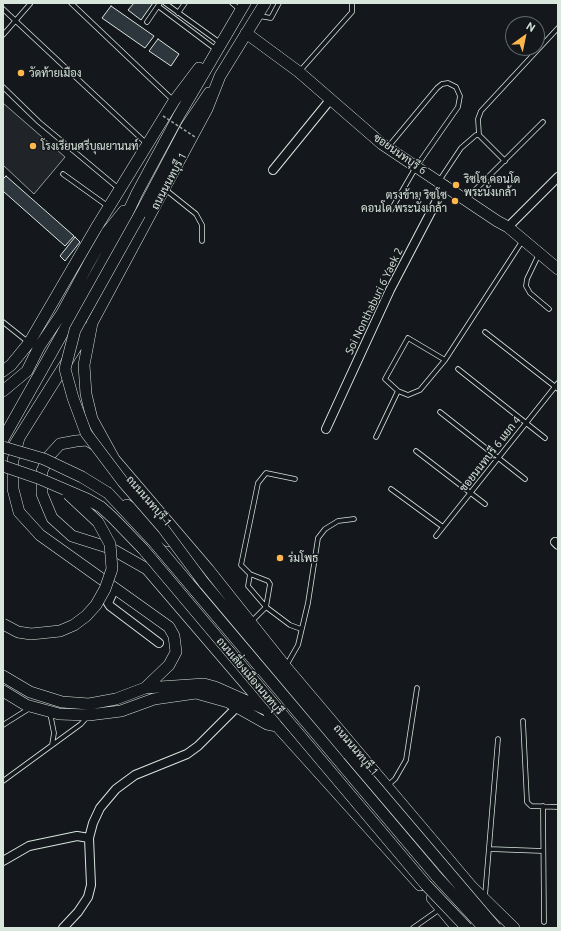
<!DOCTYPE html>
<meta charset="utf-8">
<style>
body{margin:0}
#map{position:relative;width:561px;height:931px;overflow:hidden;background:#14181c;font-family:Ubuntu,sans-serif}
canvas{display:block}
.frame{position:absolute;inset:0;border:4px solid #d8e6dc;pointer-events:none}
.north{position:absolute;left:505px;top:16px;width:40px;height:40px;box-sizing:border-box;background:#14181c;border:1px solid #626a69;border-radius:50%;rotate:33deg;font-size:11px;font-weight:700;line-height:16px;text-align:center;color:#d8e6dc}
.north::after{content:'';display:block;margin:auto;width:14px;height:18px;background:#ffb74d;clip-path:polygon(50% 0,100% 100%,50% 72%,0 100%)}
</style>
<div id="map">
<canvas width="561" height="931"></canvas>
<div class="frame"></div>
<div class="north">N</div>
</div>
<script>
const ctx = document.querySelector('canvas').getContext('2d');
ctx.lineJoin = 'round';
function fill(path, color) {
  ctx.fillStyle = color;
  ctx.fill(path, 'evenodd');
}
function poly(rows) {
  const path = new Path2D();
  for (const r of rows) {
    path.moveTo(r[0], r[1]);
    for (let i = 2; i < r.length; i += 2) path.lineTo(r[i], r[i + 1]);
  }
  return path;
}
function trace(path, color, width, dash) {
  ctx.strokeStyle = color;
  ctx.lineWidth = width;
  ctx.lineCap = dash ? 'butt' : 'round';
  ctx.setLineDash(dash || []);
  ctx.stroke(path);
}
function label(font, color, halo, rows, align = 'center') {
  ctx.font = font + ' Ubuntu,Sarabun,sans-serif';
  ctx.lineWidth = 3;
  ctx.setLineDash([]);
  ctx.textBaseline = 'middle';
  ctx.strokeStyle = halo;
  ctx.fillStyle = color;
  for (const [text, x, y, turn = 0] of rows) {
    ctx.save();
    ctx.translate(x, y);
    ctx.rotate((+turn || 0) * Math.PI / 180);
    ctx.textAlign = isNaN(turn) ? turn : align;
    if (halo) ctx.strokeText(text, 0, 0);
    ctx.fillText(text, 0, 0);
    ctx.restore();
  }
}
const green = poly([
 [3,103,65,157,34,194,3,165,3,103]
]);
fill(green, '#202428');
trace(green, '#939e99', 1);
const building = poly([
 [134,3,153,3,141,20,128,10,134,3],
 [111,6,154,36,145,48,102,18,111,6],
 [158,39,179,54,171,66,149,51,158,39],
 [6,176,74,236,65,246,3,191,3,179,6,176],
 [75,237,80,242,65,261,60,256,75,237]
]);
fill(building, '#2c363c');
trace(building, '#d8e6dc', 1);
const lane = poly([
 [71,3,174,101],
 [165,3,219,42],
 [232,3,239,9],
 [158,6,214,48],
 [3,9,147,144],
 [178,13,185,3],
 [259,16,271,18,279,3],
 [147,22,160,3],
 [3,35,30,4],
 [299,72,352,12,352,3],
 [3,87,39,122,118,188],
 [388,147,437,88,442,84,448,83,456,87,460,96,458,107,416,167,391,210],
 [505,161,479,135,478,119,481,111,558,28],
 [63,174,109,207],
 [439,181,461,148,476,135,479,135],
 [166,190,196,214,202,225,202,241],
 [467,198,543,122],
 [539,254,527,279,526,286,530,293,549,309],
 [3,322,28,342],
 [485,332,558,389],
 [445,360,408,338,385,379,398,391,408,395,420,390,445,360,523,240],
 [458,369,545,438],
 [440,412,525,479],
 [376,437,398,391],
 [416,451,485,504],
 [391,489,443,527],
 [436,536,558,383],
 [250,574,248,586,266,607,290,625,301,629],
 [252,621,266,607,270,584,268,581,250,574,241,565,258,483,266,473,295,479],
 [286,666,298,645,308,603,318,538,325,529,338,521,354,519],
 [50,713,54,733,52,745],
 [523,721,527,802,531,806,558,807],
 [3,725,30,708],
 [3,781,81,724,87,717],
 [387,786,395,779,406,760,417,688],
 [543,806,544,922],
 [489,849,543,851],
 [485,896,498,739],
 [413,928,440,909]
]);
const street = poly([
 [273,170,330,100],
 [508,227,558,177],
 [326,429,390,290,445,185],
 [555,542,558,545],
 [115,588,108,603,110,606,159,643],
 [3,861,29,846,77,836,89,838],
 [63,928,78,912,88,897,91,885,89,838,93,823,100,808,116,789,135,775,187,754,198,746,237,707]
]);
const secondary = poly([
 [265,3,220,76,207,109,92,323,84,365,86,394,92,419,114,459,208,569,286,667,472,887,514,928],
 [246,33,299,72,382,144,497,221,508,227,558,269],
 [140,214,186,127,209,93],
 [3,371,11,365,29,343,96,228,174,101,199,68],
 [3,391,27,371,39,347,62,313,89,263,107,232,124,211],
 [19,438,13,460,13,489,19,512,40,535,169,627,174,636,176,652,169,665,145,688],
 [3,439,116,238,137,193,178,117,245,3],
 [15,444,88,328],
 [97,446,87,440,76,441,60,444,49,456,42,471,42,494,52,518,72,536,110,548,147,569,267,709],
 [108,493,153,541,437,877],
 [127,505,139,513,168,541],
 [199,577,348,754],
 [3,676,30,692,62,702,89,704,116,699,145,688,204,684,215,687,267,710,277,726,420,885],
 [3,691,26,705,59,714,89,715,121,711,154,699,196,693,228,702,267,724,277,726],
 [432,898,457,928]
]);
trace(lane, '#d8e6dc', 5.5);
trace(street, '#d8e6dc', 10);
trace(secondary, '#d8e6dc', 12);
trace(lane, '#14181c', 4);
trace(street, '#14181c', 8);
trace(secondary, '#14181c', 11);
const secondaryBridge = poly([
 [140,214,75,330,65,369,73,398,86,433,123,482,163,528,204,583],
 [3,447,44,459,82,477,108,493],
 [3,466,38,478,87,499,101,507,113,518,143,549,426,885,467,928],
 [3,624,18,632,31,634,60,631,74,625,86,616,96,605,105,589,112,569,110,544,98,522,68,494],
 [348,754,496,928],
 [437,877,484,928]
]);
trace(secondaryBridge, '#d8e6dc', 12, []);
trace(poly([
 [163,116,195,137]
]), '#9da8a2', 1.5, [3, 2]);
trace(secondaryBridge, '#14181c', 11);
for (const [x, y, r, color] of [
 [21,73,4,"#ffb74d"],
 [33,146,4,"#ffb74d"],
 [456,185,4,"#ffb74d"],
 [455,201,4,"#ffb74d"],
 [280,558,4,"#ffb74d"]
]) {
  const dot = new Path2D();
  dot.arc(x, y, r, 0, 2 * Math.PI);
  ctx.fillStyle = color;
  ctx.fill(dot);
  trace(dot, '#14181c', 1.5);
}
label('11px', '#d8e6dc', '#14181c', [
 ["วัดท้ายเมือง",29,73],
 ["โรงเรียนศรีบุณยานนท์",41,146],
 ["ริซโซ คอนโด",464,179],
 ["พระนั่งเกล้า",464,192],
 ["ตรงข้าม ริซโซ",447,195,"right"],
 ["คอนโด พระนั่งเกล้า",447,208,"right"],
 ["ร่มโพธ",288,558]
], 'left');
label('11px', '#d8e6dc', '#14181c', [
 ["ซอยนนทบุรี 6",400,154,35],
 ["ถนนนนทบุรี 1",169,181,-62],
 ["Soi Nonthaburi 6 Yaek 2",374,301,-64],
 ["ซอยนนทบุรี 6 แยก 4",490,454,-52],
 ["ถนนนนทบุรี 1",149,501,49],
 ["ถนนเลี่ยงเมืองนนทบุรี",250,676,50],
 ["ถนนนนทบุรี 1",356,750,50]
]);
</script>
